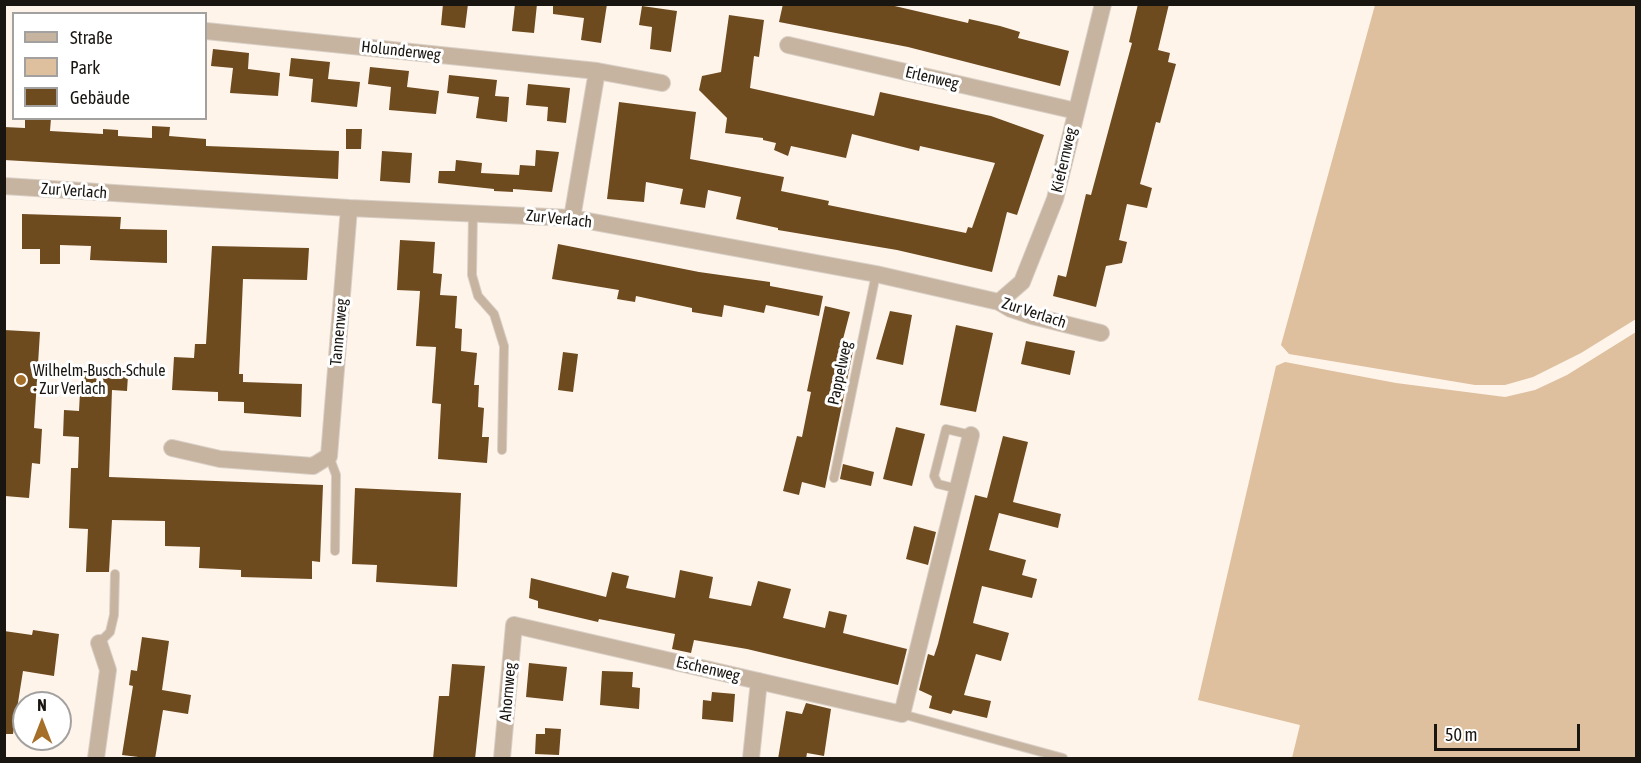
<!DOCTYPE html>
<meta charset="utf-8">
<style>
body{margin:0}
#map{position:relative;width:1641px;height:763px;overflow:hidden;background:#fef4ea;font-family:"Asap Condensed",sans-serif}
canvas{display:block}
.frame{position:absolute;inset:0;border:6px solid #191511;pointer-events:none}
.legend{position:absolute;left:12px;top:12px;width:195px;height:108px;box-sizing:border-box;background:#fff;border:2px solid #a3a1a0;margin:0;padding:8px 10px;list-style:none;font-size:18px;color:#191511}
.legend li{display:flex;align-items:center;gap:12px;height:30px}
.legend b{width:30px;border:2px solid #a3a1a0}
.north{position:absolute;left:12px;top:691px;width:60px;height:60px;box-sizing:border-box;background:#fff;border:2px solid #a3a1a0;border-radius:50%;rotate:0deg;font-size:16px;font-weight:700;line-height:24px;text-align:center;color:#191511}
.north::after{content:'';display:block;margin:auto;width:21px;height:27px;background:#a56f2a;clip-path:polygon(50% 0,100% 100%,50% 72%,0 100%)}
.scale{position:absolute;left:1434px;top:724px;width:146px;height:27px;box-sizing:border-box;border:3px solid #191511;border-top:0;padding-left:8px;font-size:18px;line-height:21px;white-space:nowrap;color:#191511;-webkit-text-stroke:4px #fff;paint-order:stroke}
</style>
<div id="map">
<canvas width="1641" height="763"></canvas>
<div class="frame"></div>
<ul class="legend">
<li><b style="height:8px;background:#c6b3a0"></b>Straße</li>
<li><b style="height:16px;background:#debf9e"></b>Park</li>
<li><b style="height:16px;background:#6e4a1f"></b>Gebäude</li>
</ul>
<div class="north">N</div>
<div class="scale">50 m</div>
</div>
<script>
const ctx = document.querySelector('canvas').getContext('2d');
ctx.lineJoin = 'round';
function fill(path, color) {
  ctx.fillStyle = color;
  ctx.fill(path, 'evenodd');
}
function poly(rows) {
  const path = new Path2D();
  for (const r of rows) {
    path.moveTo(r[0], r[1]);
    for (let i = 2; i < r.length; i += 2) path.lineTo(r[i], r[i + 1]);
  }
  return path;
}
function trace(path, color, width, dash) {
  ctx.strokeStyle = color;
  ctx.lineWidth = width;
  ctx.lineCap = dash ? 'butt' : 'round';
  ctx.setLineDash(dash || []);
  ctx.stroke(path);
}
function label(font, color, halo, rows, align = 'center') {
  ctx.font = font + ' "Asap Condensed",sans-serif';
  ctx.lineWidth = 6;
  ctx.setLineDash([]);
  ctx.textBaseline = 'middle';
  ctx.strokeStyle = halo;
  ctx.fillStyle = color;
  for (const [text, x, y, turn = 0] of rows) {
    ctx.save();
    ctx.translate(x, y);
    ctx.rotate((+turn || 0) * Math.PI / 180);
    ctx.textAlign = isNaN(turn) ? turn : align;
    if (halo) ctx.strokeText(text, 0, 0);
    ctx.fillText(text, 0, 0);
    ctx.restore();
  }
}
fill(poly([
 [1375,5,1636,5,1636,319,1581,353,1533,377,1505,385,1475,385,1289,354,1281,345],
 [1636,332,1636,758,1292,758,1300,725,1198,700,1276,366,1285,362,1396,383,1505,397,1535,390,1567,375]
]), '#debf9e');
fill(poly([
 [443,4,468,4,465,28,441,25],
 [515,4,537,4,534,33,512,31],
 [553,4,607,4,601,43,581,40,584,18,553,14],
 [783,4,886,4,968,23,969,19,1000,26,1020,32,1018,38,1069,51,1060,86,908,47,779,22],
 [1138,4,1169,4,1158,50,1170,53,1168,62,1176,64,1160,123,1156,122,1140,184,1152,188,1147,208,1127,204,1119,240,1127,242,1122,263,1106,266,1096,307,1053,296,1058,275,1066,277,1086,194,1091,195,1132,43,1129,42],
 [642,6,677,11,671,52,650,49,652,27,639,25],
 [729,15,764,20,759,57,754,56,750,88,874,116,880,92,991,116,1044,135,1017,215,1007,212,992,272,897,250,778,230,778,228,736,219,741,197,708,190,705,208,680,204,683,189,646,182,644,202,607,199,619,102,696,112,690,159,784,177,781,191,829,201,828,205,966,233,968,227,972,228,995,163,920,146,919,151,852,134,846,158,791,146,788,156,774,150,776,143,763,140,763,138,725,133,727,118,699,90,702,76,721,72],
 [213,49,249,53,248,69,280,73,278,96,230,93,233,68,211,66],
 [291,58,330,62,328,79,360,82,357,107,311,102,313,79,289,76],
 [370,67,409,71,407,87,439,91,436,114,389,110,391,87,368,84],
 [449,75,497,80,495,96,509,97,507,122,476,118,479,97,447,93],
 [528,84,570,88,566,123,547,121,548,107,526,105],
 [25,118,51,118,50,131,103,134,103,129,118,130,118,136,152,138,152,126,170,127,169,136,206,139,206,146,339,151,338,179,4,160,4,127,25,128],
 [346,129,362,129,361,149,346,149],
 [536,150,559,152,552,192,513,189,513,192,494,191,494,189,438,183,439,171,455,171,456,160,482,163,481,173,519,175,520,165,535,166],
 [382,151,412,153,410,183,380,181],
 [22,214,121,217,120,229,167,230,167,263,90,260,91,246,60,245,60,264,40,264,40,249,22,249],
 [400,240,435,242,433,273,442,274,440,295,457,296,455,328,462,329,461,351,477,353,474,385,479,385,478,407,484,408,482,437,489,437,487,463,438,459,441,404,432,403,436,347,416,346,420,291,397,290],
 [558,244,699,272,770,282,770,286,823,296,819,316,766,305,764,313,724,305,722,317,692,312,692,308,636,296,635,302,617,299,619,290,552,279],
 [212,246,309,248,307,280,243,279,239,374,243,374,243,382,302,384,301,417,244,413,244,402,218,401,218,392,172,390,174,357,194,358,195,344,206,344],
 [825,306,850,312,842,343,854,346,825,488,802,482,799,495,783,491,797,436,802,437,811,392,807,391],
 [890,311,912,315,903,365,876,359],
 [956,325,993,333,976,412,940,405],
 [4,330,40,332,34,428,42,429,40,464,32,463,29,498,5,496],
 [1026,341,1075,351,1070,375,1021,364],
 [563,352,578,354,573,392,558,390],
 [81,373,128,375,127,391,112,390,109,477,323,485,320,562,312,561,312,579,241,577,241,570,199,568,200,547,165,546,165,521,112,520,109,572,86,572,88,529,69,528,71,468,78,468,79,437,63,436,64,410,79,411],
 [896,427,925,434,912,486,883,479],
 [1003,436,1028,442,1013,502,1061,514,1058,528,999,513,989,550,1026,560,1022,575,1037,579,1032,598,982,586,973,623,1009,633,1001,661,976,654,964,695,991,701,987,718,953,710,951,714,929,708,932,696,919,690,928,654,934,656,938,644,975,495,987,498],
 [843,464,874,472,871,486,840,479],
 [355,488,461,493,457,587,376,582,377,565,352,564],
 [914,526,936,532,928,565,906,559],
 [680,570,713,577,709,598,751,606,758,581,791,589,783,618,825,628,829,611,847,615,843,633,907,649,898,685,747,649,694,640,691,653,672,649,675,634,599,619,598,622,538,608,538,601,529,598,531,578,606,597,612,572,629,576,626,588,675,598],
 [33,630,59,634,54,676,23,671,13,734,4,734,4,631,32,635],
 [142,637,169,641,162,690,191,695,188,714,163,710,155,759,122,755,133,686,129,685,131,670,137,671],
 [529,663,567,667,563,701,526,697],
 [452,664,485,666,475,759,433,759,439,696,449,696],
 [602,671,633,672,632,687,640,688,639,709,600,705],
 [712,692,735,694,733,722,702,719,703,700,711,701],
 [806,703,831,709,824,756,807,753,806,759,778,759,786,711,802,714],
 [545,728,561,729,559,755,535,754,536,734,545,734]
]), '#6e4a1f');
const lane = poly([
 [473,212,472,275,478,296,494,314,504,346,502,450],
 [329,456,336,475,335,551],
 [834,478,876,274],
 [958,489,938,484,934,476,946,429,971,435],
 [99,643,110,632,114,615,115,574],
 [902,714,1063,758]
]);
const street = poly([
 [206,31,597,71,662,83],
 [788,45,1076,111],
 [4,186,349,208,572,218,876,274,999,302,1011,309,1032,316,1101,333],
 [572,218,597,71],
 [999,302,1022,282,1055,199,1103,4],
 [172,448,220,459,313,466,329,456,349,208],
 [96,758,108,670,99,643],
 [502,758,514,625,902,714,971,435],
 [751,758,759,681]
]);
trace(lane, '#d9d0c7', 10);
trace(street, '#d9d0c7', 18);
trace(lane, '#c6b3a0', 8);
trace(street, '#c6b3a0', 16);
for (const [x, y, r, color] of [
 [21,380,6,"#a56f2a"]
]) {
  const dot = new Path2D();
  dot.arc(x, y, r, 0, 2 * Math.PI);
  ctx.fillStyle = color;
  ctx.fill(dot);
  trace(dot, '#fff', 2);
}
label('16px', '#191511', '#fff', [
 ["Holunderweg",401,51,6],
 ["Erlenweg",932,78,13],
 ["Kiefernweg",1064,160,-77],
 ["Zur Verlach",74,191,4],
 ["Zur Verlach",559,219,6],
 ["Zur Verlach",1034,313,18],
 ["Tannenweg",339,332,-85],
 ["Pappelweg",840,373,-78],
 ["Eschenweg",708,669,13],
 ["Ahornweg",508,692,-85]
]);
label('16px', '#191511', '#fff', [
 ["Wilhelm-Busch-Schule",33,371],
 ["- Zur Verlach",33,389]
], 'left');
</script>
